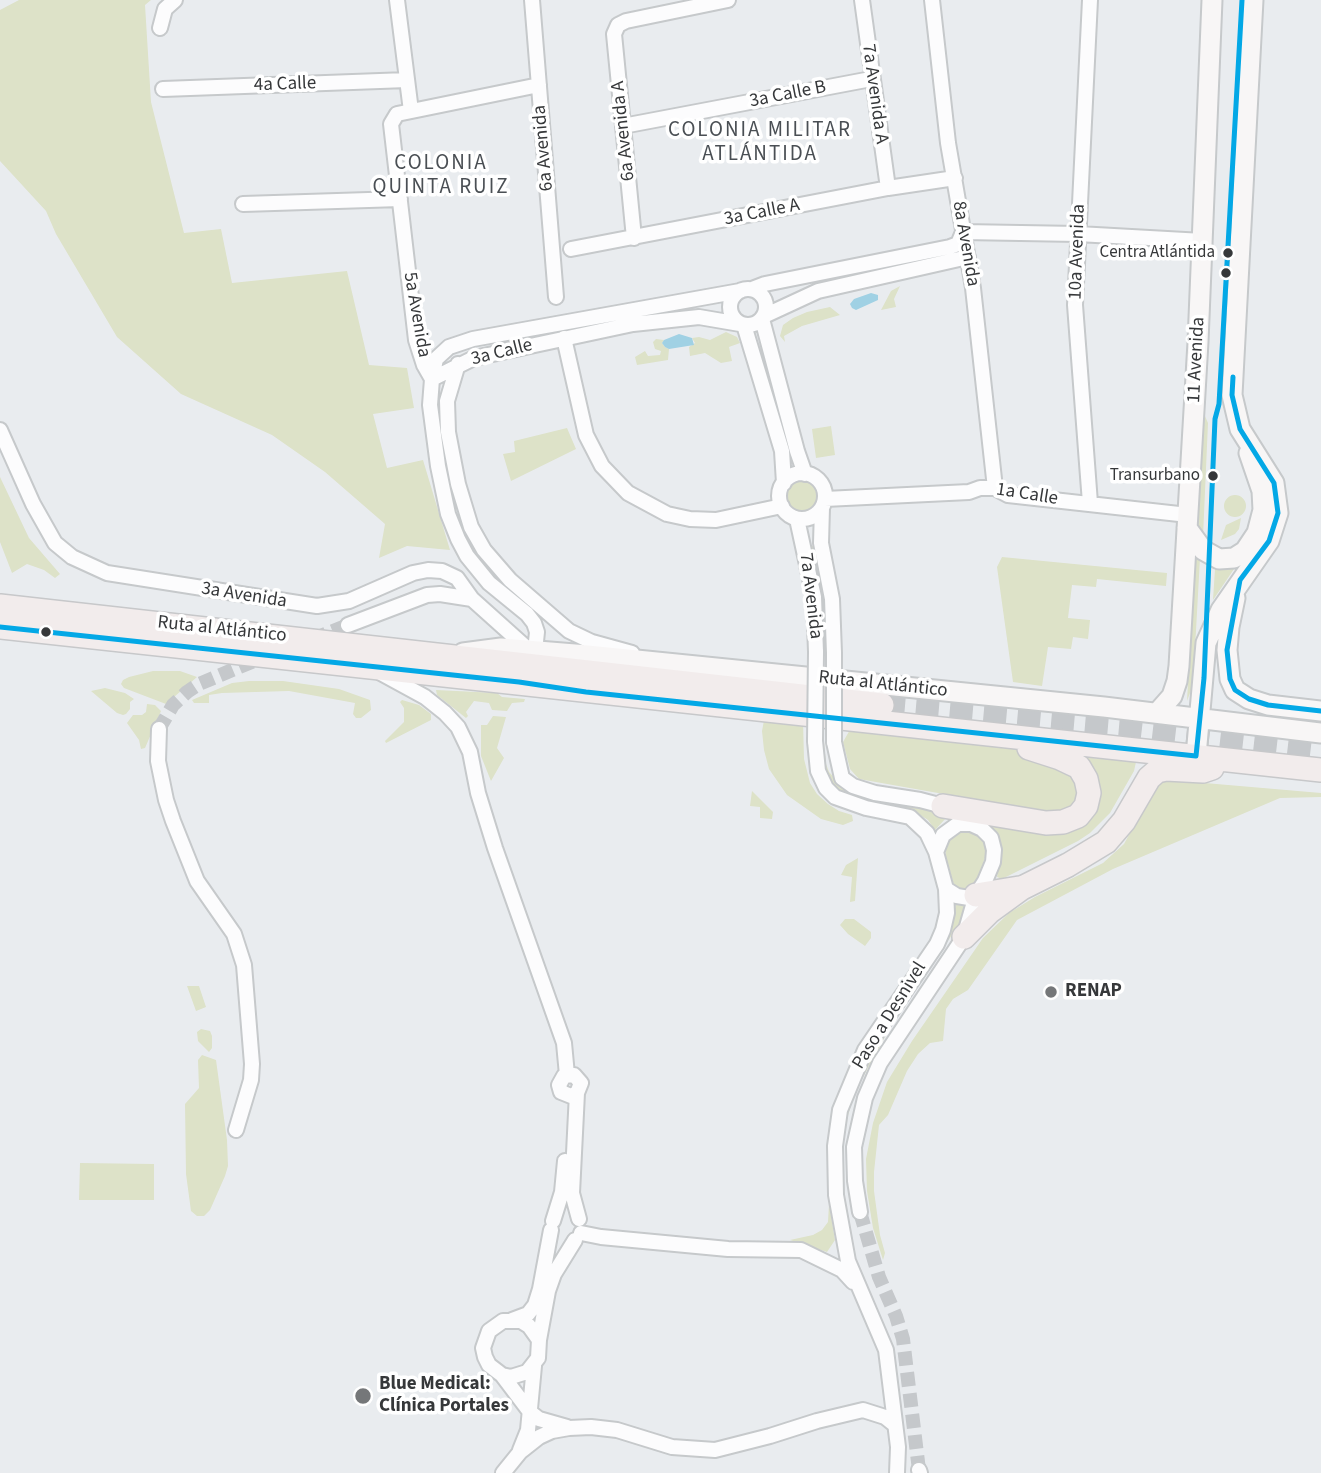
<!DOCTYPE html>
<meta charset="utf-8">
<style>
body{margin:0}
canvas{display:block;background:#e9ecef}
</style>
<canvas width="1321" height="1473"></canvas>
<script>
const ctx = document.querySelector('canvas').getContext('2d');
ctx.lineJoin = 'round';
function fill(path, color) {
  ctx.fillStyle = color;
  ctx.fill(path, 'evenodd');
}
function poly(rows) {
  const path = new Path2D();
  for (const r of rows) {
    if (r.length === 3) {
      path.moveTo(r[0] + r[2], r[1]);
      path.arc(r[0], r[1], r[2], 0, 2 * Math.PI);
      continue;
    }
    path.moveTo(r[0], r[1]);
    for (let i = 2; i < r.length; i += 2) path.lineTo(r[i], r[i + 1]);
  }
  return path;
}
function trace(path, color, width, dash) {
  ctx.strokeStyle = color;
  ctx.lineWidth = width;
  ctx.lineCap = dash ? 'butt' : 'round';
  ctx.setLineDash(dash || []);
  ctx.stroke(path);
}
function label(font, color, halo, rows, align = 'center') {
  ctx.font = font + ' "Source Sans 3",sans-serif';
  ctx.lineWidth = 7;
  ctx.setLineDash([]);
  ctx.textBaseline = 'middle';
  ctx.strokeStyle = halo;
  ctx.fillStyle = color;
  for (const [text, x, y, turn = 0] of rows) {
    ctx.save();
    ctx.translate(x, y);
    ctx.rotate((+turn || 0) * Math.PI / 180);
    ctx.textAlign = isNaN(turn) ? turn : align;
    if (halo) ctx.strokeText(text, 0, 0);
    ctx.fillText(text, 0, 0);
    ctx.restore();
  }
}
fill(poly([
 [19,0,151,0,145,5,151,102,184,233,221,229,232,283,347,271,369,365,407,368,414,408,373,414,387,468,423,460,450,550,407,546,379,558,385,524,325,472,272,435,181,394,117,337,56,234,46,211,0,161,0,10],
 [900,286,894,299,896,307,881,310,891,291],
 [830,307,840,315,802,326,784,336,785,342,780,336,783,325,793,318,807,312],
 [726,332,737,337,740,343,729,347,732,361,721,363,705,353,690,356,689,347,695,343,692,338,699,337,710,340],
 [656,339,664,340,662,343,665,347,669,349,668,360,637,365,635,357,645,351,648,356,660,355,661,351,655,349,653,342],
 [1201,407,1208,423,1203,537,1196,519],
 [831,426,835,455,816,458,812,429],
 [567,428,576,449,511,481,503,454,515,452,514,441],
 [0,477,29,538,60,574,55,578,44,570,27,564,12,573,0,542],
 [802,496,15],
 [1235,506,11],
 [1241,518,1239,529,1235,534,1221,540,1226,525],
 [809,545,813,546,825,597,828,620,827,653,823,652,824,620,821,598],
 [1195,554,1200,558,1193,685,1187,701],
 [1002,557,1167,573,1166,586,1097,579,1096,587,1072,585,1068,618,1090,620,1088,639,1073,637,1071,649,1048,647,1042,686,1013,682,997,567],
 [1215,569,1234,569,1213,600],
 [153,671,180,671,197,677,166,704,124,688,121,684,123,680,129,677],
 [249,681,283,681,339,689,370,700,371,710,361,718,356,718,353,714,355,703,289,691,222,693,209,695,209,703,194,703,192,700,232,683],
 [105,688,125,693,134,699,130,702,130,709,126,714,123,715,117,713,91,691],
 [436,690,497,693,502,697,525,699,524,702,512,703,507,711,492,710,489,703,474,701,466,712,468,716,466,718,437,695],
 [402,700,419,705,431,714,431,720,386,743,385,741,404,722,404,708,400,702],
 [147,704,155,705,161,711,145,748,141,749,139,740,127,723,133,715,142,715,146,712],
 [765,715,803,720,804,759,810,783,817,794,828,804,839,811,852,815,853,821,843,825,821,819,787,795,769,769,764,750,762,731],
 [493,716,506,717,497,748,504,758,491,781,481,756,481,725,487,725],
 [851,728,990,741,1026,752,1059,765,1079,781,1077,804,1062,812,1034,810,859,779,850,769,843,742],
 [821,741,824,742,826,764,829,772,846,790,854,794,939,812,946,818,935,830,928,820,917,813,853,798,845,794,835,786,825,774],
 [1081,757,1136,762,1134,771,1110,813,1090,833,1078,841,1002,879,997,877,1001,845,988,826,1078,823],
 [1170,780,1321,793,1321,797,1280,798,1113,869,1017,920,968,990,953,999,946,1009,943,1041,930,1043,918,1054,907,1071,888,1115,879,1125,874,1172,874,1191,880,1235,885,1253,883,1260,873,1228,867,1191,866,1159,873,1123,887,1082,912,1041,983,938,1009,913,1035,897,1103,863,1124,844,1151,794,1161,781],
 [752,791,773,812,772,819,760,818,760,807,750,806],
 [968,830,978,834,985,841,987,851,977,882,966,891,959,890,954,885,946,857,945,847,950,838,958,832],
 [858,858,855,901,850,902,852,877,841,875,846,865],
 [959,900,968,905,962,920,893,1022,855,1092,841,1139,845,1206,842,1193,840,1139,853,1091,874,1047,952,928,956,902],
 [845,919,854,919,871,932,871,938,865,946,848,934,840,925],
 [187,986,199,986,206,1007,196,1011],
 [201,1029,210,1031,212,1036,212,1048,209,1052,198,1041,197,1032],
 [202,1055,216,1060,227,1140,228,1166,225,1176,210,1210,204,1216,197,1216,191,1211,186,1174,185,1104,199,1088,198,1060],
 [80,1163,154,1164,154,1200,79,1200],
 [829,1204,835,1240,827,1252,790,1240,813,1235,822,1230,828,1222]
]), '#dde2c8');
fill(poly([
 [871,293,878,295,878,300,856,310,852,308,850,304,854,299],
 [679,334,692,338,694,345,669,349,665,347,662,343,664,340]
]), '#a0d1e4');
trace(poly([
 [313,639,348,625],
 [159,729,173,705,187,692,199,684,261,658],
 [860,1212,879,1277,896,1316,903,1339,919,1470]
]), '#c5c8cb', 14, [14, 7]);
trace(poly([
 [882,705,1122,726,1321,749]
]), '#c5c8cb', 23, [23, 11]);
const minor = poly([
 [397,0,411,111],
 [532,0,556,297],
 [862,0,888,188],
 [932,0,948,143,973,288,995,488],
 [1090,0,1075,305,1090,503],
 [160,28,165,9,175,0],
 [163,89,407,80],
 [623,126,871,79],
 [243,204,400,199],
 [634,238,614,34,618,25,626,21,728,0],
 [571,249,888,188,955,178],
 [748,307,18],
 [752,289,765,284,950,247,958,244,963,232,1078,234,1203,241],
 [764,316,818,291,968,257],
 [762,319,797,451,805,474],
 [744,325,782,451,784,483],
 [564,338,586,435,602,466,628,493,667,514,690,519,716,520,782,506],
 [458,364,447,401,448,432,458,484,471,527,484,550,510,580,569,631,592,642,632,653],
 [432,379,424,365,416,340,391,124,397,114,539,85],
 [432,379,474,358,633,324,699,317,740,324],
 [0,430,33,504,55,543,72,557,107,573,317,606,349,601,413,573,428,570,442,571,457,578,472,599,530,651],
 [802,496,23],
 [825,499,969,492,980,488,995,488,1008,495,1188,515],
 [822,508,821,543,832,599,834,653],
 [797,519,814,597,816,652],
 [348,625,427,595,440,594,472,599],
 [535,651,537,632,534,623,527,614,489,583,467,556,458,539,448,514,438,466,430,405,432,379,436,359,449,347,473,339,740,291],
 [381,673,425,697,445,713,458,727,470,752,478,793,495,848,564,1043,567,1075],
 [159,729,158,761,166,800,173,821,197,881,234,934,244,965,252,1064,251,1080,236,1130],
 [815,741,818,771,826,788,835,797,866,808,910,817,927,833,936,852],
 [834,742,842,778,853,786,875,793,920,800,943,806,948,810],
 [958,824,971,824,982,829,991,838,994,850,993,862,985,881,976,895,969,898,957,896,946,889,936,852,943,835,958,824],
 [577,1093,571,1096,561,1092,559,1085,564,1076,574,1075,581,1083,577,1093,572,1193,579,1219],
 [860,1212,855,1181,854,1147,865,1098,880,1063,964,937,976,895],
 [553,1221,562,1192,565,1161],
 [581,1233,601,1237,728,1249,801,1250,842,1270,853,1282],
 [512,1320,528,1314,535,1305,540,1289,551,1230],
 [539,1340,548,1291,554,1274,575,1240],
 [502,1375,511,1377,527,1372,538,1358,539,1340,529,1326,521,1321,503,1321,489,1331,483,1348,485,1357,489,1365,502,1375,530,1412,539,1419,567,1427],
 [520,1450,528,1430,534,1366],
 [919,1470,920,1473],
 [503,1473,520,1452,539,1437,552,1431,569,1428,591,1427,617,1430,672,1447,715,1450,770,1436,817,1421,863,1410,885,1417,895,1425],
 [897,1473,898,1447,886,1350,848,1261,836,1195,835,1146,840,1110,865,1050,937,944,943,930,947,913,946,889]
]);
const secondary = poly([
 [1187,528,1203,550,1219,559,1234,558,1245,551,1257,533,1263,510,1262,491,1249,453],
 [1235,598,1229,627,1227,650,1230,679,1235,690,1249,699,1268,705,1321,711],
 [463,653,501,648,587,655,1104,707,1321,733],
 [1157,713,1172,696,1177,681,1179,666,1198,342,1212,0],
 [1196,756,1206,643,1221,610,1269,541,1278,513,1274,483,1240,429,1232,395,1253,0]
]);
const trunk = poly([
 [0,606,882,705],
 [0,627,1321,770],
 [943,806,1046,823,1063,822,1078,816,1086,806,1089,793,1086,779,1079,767,1060,758,1029,748],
 [976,895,1019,888],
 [964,937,989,912,1022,888,1068,865,1106,842,1124,821,1149,778,1157,771,1166,769,1203,771,1212,768]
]);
trace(minor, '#c6c9cb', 18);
trace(secondary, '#c6c9cb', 23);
trace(trunk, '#c7c8ca', 26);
trace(minor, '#fcfcfd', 14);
trace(secondary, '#f8f6f6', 19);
trace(trunk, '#f2ecec', 23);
const minorBridge = poly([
 [834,653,834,742],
 [815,741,816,652]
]);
trace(minorBridge, '#c6c9cb', 18, []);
trace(minorBridge, '#fcfcfd', 14);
trace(poly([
 [1233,377,1232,395,1240,429,1274,483,1278,513,1269,541,1240,580,1227,650,1230,679,1235,690,1249,699,1268,705,1321,711],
 [0,627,519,682,586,692,1196,756,1204,678,1215,419,1219,404,1242,0]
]), '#03a8e6', 5);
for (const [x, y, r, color] of [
 [1228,253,6,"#36383a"],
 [1226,273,6,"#36383a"],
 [1213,476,6,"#36383a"],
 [46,632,6,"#36383a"],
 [1051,992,7,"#757779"],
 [363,1396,9,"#757779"]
]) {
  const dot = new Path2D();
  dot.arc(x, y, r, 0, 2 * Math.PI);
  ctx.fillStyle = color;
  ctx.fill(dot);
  trace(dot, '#fff', 2.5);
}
label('17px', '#36383a', '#fff', [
 ["Centra Atlántida",1215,253],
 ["Transurbano",1200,476]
], 'right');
label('19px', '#36383a', '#fff', [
 ["4a Calle",285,85,-2],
 ["7a Avenida A",874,94,82],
 ["3a Calle B",788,95,-11],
 ["6a Avenida A",624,131,-96],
 ["6a Avenida",544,148,-95],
 ["3a Calle A",762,213,-11],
 ["8a Avenida",965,244,80],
 ["10a Avenida",1078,252,-88],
 ["5a Avenida",416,315,80],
 ["3a Calle",502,353,-14],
 ["11 Avenida",1197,360,-87],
 ["1a Calle",1027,495,9],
 ["3a Avenida",244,596,9],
 ["7a Avenida",810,596,83],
 ["Ruta al Atlántico",222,630,6],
 ["Ruta al Atlántico",883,685,6],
 ["Paso a Desnivel",890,1016,-58]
]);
label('bold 19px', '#36383a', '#fff', [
 ["RENAP",1065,992],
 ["Blue Medical:",379,1385],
 ["Clínica Portales",379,1407]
], 'left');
ctx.letterSpacing = '2px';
label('21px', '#4a4f54', '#fff', [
 ["COLONIA MILITAR",760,131],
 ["ATLÁNTIDA",760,155],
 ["COLONIA",441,164],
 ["QUINTA RUIZ",441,188]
]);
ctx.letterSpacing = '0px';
</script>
